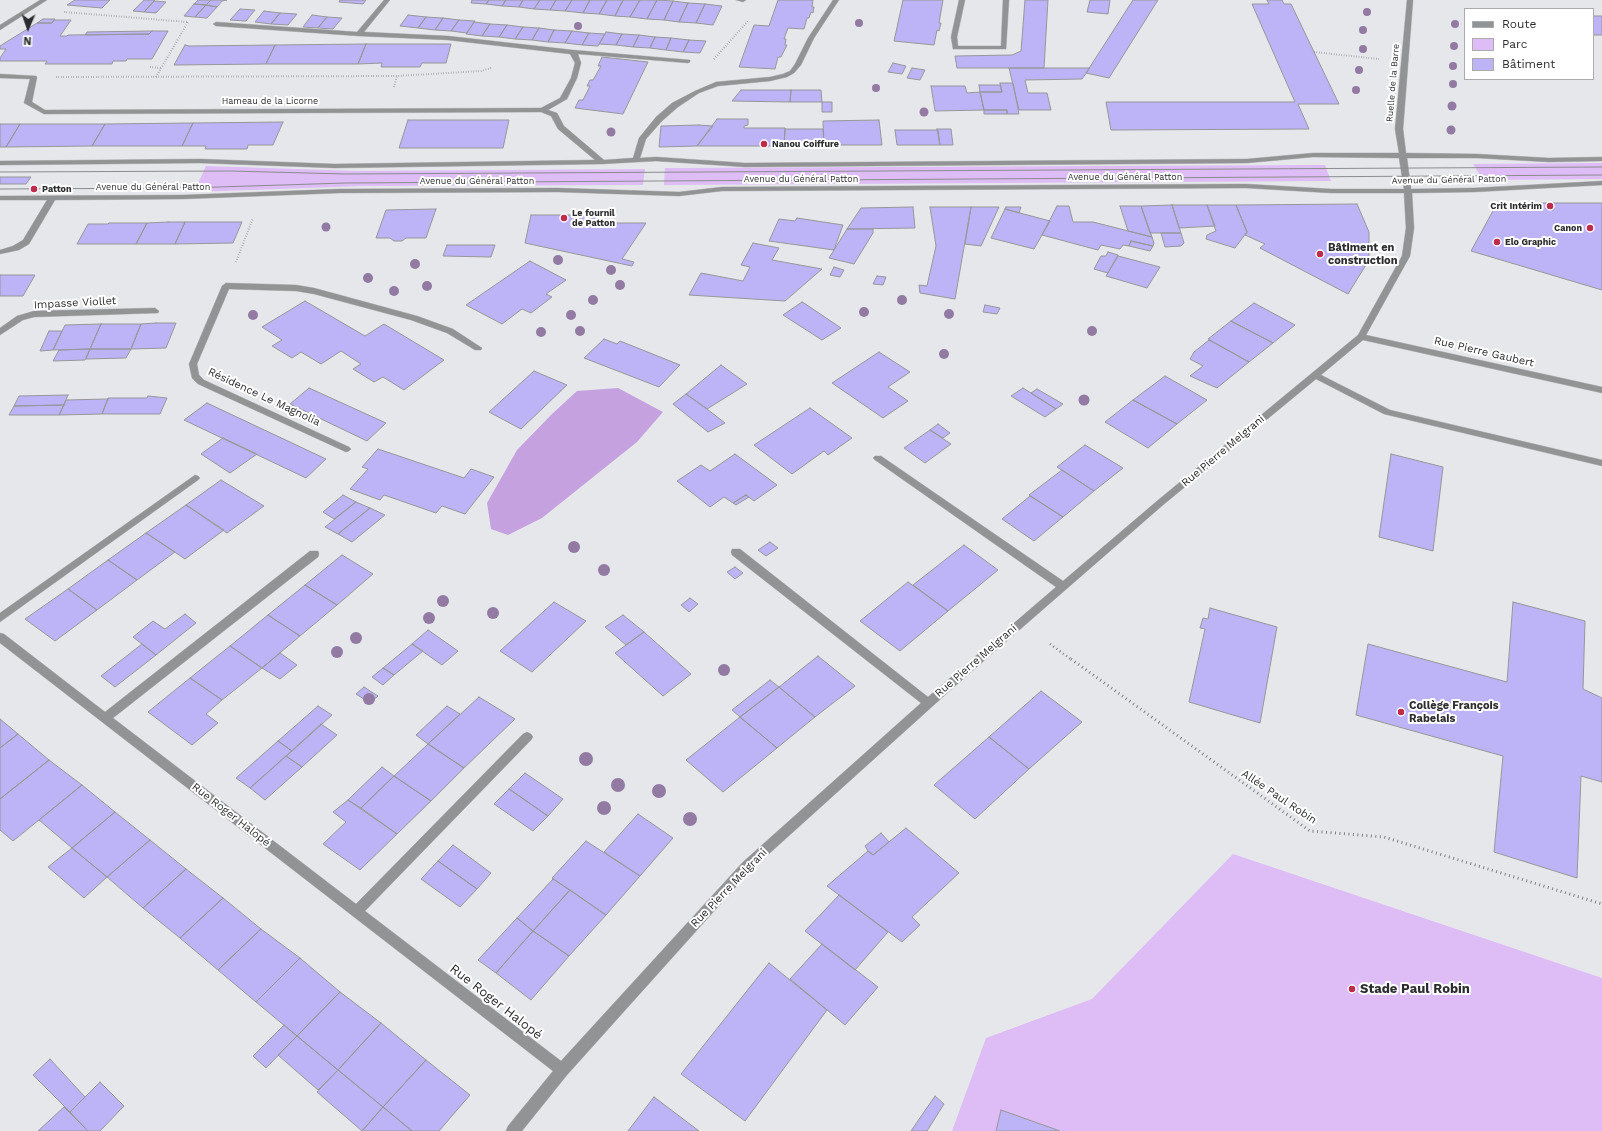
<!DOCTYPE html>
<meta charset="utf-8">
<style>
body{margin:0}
#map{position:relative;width:1602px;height:1131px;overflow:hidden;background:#e6e7eb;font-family:"Work Sans",sans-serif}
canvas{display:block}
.legend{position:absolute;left:1464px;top:8px;width:130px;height:72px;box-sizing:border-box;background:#fff;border:1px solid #ababab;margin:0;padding:5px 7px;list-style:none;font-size:12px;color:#2c2d2e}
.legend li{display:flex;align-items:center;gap:8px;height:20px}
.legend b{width:20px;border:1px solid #ababab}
.north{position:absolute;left:8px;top:8px;width:40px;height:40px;-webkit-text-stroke:3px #fff;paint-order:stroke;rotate:182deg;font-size:11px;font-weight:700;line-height:16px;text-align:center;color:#2c2d2e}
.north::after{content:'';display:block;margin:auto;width:14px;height:18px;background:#2c2d2e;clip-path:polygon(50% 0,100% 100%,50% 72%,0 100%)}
</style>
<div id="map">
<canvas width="1602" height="1131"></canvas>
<ul class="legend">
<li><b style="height:5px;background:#929394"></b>Route</li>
<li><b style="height:11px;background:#debcf6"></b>Parc</li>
<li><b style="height:11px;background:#bcb4f6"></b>Bâtiment</li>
</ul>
<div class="north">N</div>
</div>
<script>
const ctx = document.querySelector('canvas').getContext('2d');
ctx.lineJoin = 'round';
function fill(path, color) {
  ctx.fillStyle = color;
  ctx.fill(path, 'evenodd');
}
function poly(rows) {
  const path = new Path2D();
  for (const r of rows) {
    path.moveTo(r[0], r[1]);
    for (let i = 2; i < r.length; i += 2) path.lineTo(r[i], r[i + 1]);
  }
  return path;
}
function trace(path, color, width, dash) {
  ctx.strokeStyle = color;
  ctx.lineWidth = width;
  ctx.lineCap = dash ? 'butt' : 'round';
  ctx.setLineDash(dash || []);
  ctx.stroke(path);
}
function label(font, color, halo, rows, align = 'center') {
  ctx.font = font + ' "Work Sans",sans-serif';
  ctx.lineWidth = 4;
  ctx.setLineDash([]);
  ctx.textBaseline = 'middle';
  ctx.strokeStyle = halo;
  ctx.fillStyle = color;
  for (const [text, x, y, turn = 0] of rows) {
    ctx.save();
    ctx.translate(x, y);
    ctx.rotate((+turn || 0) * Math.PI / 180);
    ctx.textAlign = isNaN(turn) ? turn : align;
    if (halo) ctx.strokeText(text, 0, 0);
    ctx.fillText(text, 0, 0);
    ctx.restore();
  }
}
fill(poly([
 [1602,163,1602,179,1483,180,1473,164],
 [1325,165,1331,181,664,185,665,168],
 [206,166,356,171,645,169,643,185,363,186,194,192],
 [1233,854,1602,978,1602,1131,952,1131,986,1038,1092,999]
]), '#debcf6');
fill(poly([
 [618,388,663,412,637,442,542,518,508,535,491,529,487,503,517,450,552,414,577,391]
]), '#c5a2df');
const building = poly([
 [75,0,110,0,102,8,67,5,75,0],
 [144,0,155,0,144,12,133,11,144,0],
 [198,0,211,0,206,5,194,4,198,0],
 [211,0,227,0,222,1,217,7,206,5,211,0],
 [340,0,366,0,363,4,339,2,340,0],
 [472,0,489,0,486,4,471,3,472,0],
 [489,0,506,0,502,6,486,4,489,0],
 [506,0,523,0,519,7,502,6,506,0],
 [523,0,540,0,534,9,519,7,523,0],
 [540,0,556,0,550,10,534,9,540,0],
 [556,0,572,0,565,11,550,10,556,0],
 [572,0,590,0,583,13,565,11,572,0],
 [590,0,607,0,599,14,583,13,590,0],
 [607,0,623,0,615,16,599,14,607,0],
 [623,0,640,0,630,17,615,16,623,0],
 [640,0,657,0,647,19,630,17,640,0],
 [657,0,673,1,664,20,647,19,657,0],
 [778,0,813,0,812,7,814,7,813,13,811,12,809,18,807,18,804,29,788,28,784,39,786,39,785,45,787,45,781,57,778,57,775,69,739,67,754,25,769,26,778,0],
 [903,0,943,0,939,23,941,23,939,31,937,30,934,45,894,41,903,0],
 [1025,0,1048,0,1044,68,957,68,955,56,1012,55,1021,51,1025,0],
 [1090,0,1110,0,1108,14,1087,12,1090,0],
 [1133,0,1158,0,1109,78,1086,73,1133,0],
 [1267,0,1282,0,1284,4,1291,4,1339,104,1298,104,1309,129,1111,130,1106,102,1295,102,1252,4,1269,4,1267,0],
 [154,1,166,2,156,13,144,12,154,1],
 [673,1,688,3,679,22,664,20,673,1],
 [688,3,705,4,696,23,679,22,688,3],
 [194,4,206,5,195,17,184,16,194,4],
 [705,4,722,6,713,25,696,23,705,4],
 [206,5,217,7,207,18,195,17,206,5],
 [240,9,255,10,246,21,230,20,240,9],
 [264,11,280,13,271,24,255,22,264,11],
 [280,13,297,14,288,25,271,24,280,13],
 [312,15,327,17,318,28,303,27,312,15],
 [408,15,426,17,418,28,400,26,408,15],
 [1593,16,1602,16,1602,35,1593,35,1593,16],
 [327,17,342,18,333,29,318,28,327,17],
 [426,17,443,18,435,30,418,28,426,17],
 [443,18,459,20,451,31,435,30,443,18],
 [43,19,55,19,52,23,37,23,43,19],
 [54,20,71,20,60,36,67,36,68,35,149,34,152,31,168,31,152,59,127,59,126,61,113,61,112,64,45,64,47,61,0,61,0,58,6,49,0,49,0,46,37,23,52,23,54,20],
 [459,20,475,21,467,33,451,31,459,20],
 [474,22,490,24,482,36,466,34,474,22],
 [490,24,507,25,499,37,482,36,490,24],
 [507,25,523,27,515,39,499,37,507,25],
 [523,27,539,28,532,40,515,39,523,27],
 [539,28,554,30,548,42,532,40,539,28],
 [554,30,572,31,565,43,548,42,554,30],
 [152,31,149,34,85,35,87,32,152,31],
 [572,31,589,33,582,45,565,43,572,31],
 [606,32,622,34,616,45,599,44,606,32],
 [589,33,605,34,598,46,582,45,589,33],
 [622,34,639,35,633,47,616,45,622,34],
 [639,35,655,37,650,48,633,47,639,35],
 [655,37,671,38,666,50,650,48,655,37],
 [671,38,689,40,683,52,666,50,671,38],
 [689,40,706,41,700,53,683,52,689,40],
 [366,44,358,64,266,64,275,45,366,44],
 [366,44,451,44,446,63,422,63,420,67,381,67,382,63,358,64,366,44],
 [185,45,189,46,275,45,266,64,174,65,185,45],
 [602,57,648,62,623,114,575,108,579,100,583,100,590,86,587,86,590,80,593,80,601,66,598,66,602,57],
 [893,63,906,66,902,74,888,72,893,63],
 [912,68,925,70,920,80,907,78,912,68],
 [1009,68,1090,68,1082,79,1025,80,1028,93,1047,93,1051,110,1019,110,1009,68],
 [1000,83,1013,83,1019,114,1007,114,1007,110,984,110,980,92,1002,92,1000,83],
 [979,85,1000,85,1002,92,980,92,979,85],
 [931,86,965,86,967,93,980,92,984,110,935,111,931,86],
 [741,90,791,90,790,102,732,101,741,90],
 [791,90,821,90,822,102,790,102,791,90],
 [822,102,832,102,832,112,822,112,822,102],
 [984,110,1007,110,1007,114,984,114,984,110],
 [717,119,748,119,748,125,744,126,744,128,785,128,784,146,697,146,717,119],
 [408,120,509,120,503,148,399,148,408,120],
 [879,120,882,145,824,145,823,121,879,120],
 [283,122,273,145,248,145,247,149,205,149,206,146,182,146,193,123,283,122],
 [193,123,182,146,92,146,105,124,193,123],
 [0,124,20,124,6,147,0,147,0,124],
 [20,124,105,124,92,146,6,147,20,124],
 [699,125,713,126,697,146,659,147,661,126,699,125],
 [785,129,823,129,824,145,784,146,785,129],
 [937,129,951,129,953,145,940,145,937,129],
 [895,130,938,130,940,145,897,145,895,130],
 [0,177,31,177,26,184,0,184,0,177],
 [1491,203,1602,203,1602,290,1471,251,1494,209,1491,203],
 [1357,204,1369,232,1369,260,1348,294,1260,248,1265,244,1245,235,1247,232,1236,205,1357,204],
 [1172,205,1181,233,1150,233,1141,206,1172,205],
 [1172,205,1207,205,1215,226,1179,228,1172,205],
 [1207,205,1236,205,1247,232,1235,248,1206,239,1207,235,1216,231,1207,205],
 [1057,206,1069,206,1073,222,1093,222,1152,237,1154,243,1153,246,1131,241,1129,246,1123,245,1120,249,1101,245,1098,250,1042,235,1057,206],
 [1120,206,1141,206,1152,237,1128,231,1120,206],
 [913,207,915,228,847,229,861,208,913,207],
 [930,207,971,207,955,299,920,293,919,285,927,286,936,246,930,207],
 [971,207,999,207,981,246,965,244,971,207],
 [1006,207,1021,207,1019,213,1005,209,1006,207],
 [436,209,426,238,406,238,402,241,394,241,390,238,376,238,386,210,436,209],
 [1005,209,1050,221,1034,249,991,238,1005,209],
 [531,215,602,215,601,223,646,223,622,259,634,262,632,266,525,243,531,215],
 [797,218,843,225,834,250,769,241,779,219,795,221,797,218],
 [168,222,185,222,175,244,136,244,147,223,168,222],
 [185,222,242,222,233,243,175,244,185,222],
 [109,223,147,223,136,244,77,244,88,224,108,224,109,223],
 [847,229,873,229,873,233,854,264,829,258,847,229],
 [1161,233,1181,233,1184,243,1181,246,1165,247,1161,233],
 [1131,241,1153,246,1150,251,1129,246,1131,241],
 [753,243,779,248,772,260,822,269,785,301,689,295,701,273,743,281,750,267,741,265,753,243],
 [447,245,495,245,491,257,443,256,447,245],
 [1108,252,1118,255,1108,273,1094,269,1101,256,1106,256,1108,252],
 [1118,256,1160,267,1147,288,1106,276,1118,256],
 [530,261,566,280,546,294,552,297,531,313,522,309,502,324,466,305,530,261],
 [834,267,844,270,840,277,830,275,834,267],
 [0,275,35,275,23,296,0,296,0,275],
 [877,276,886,277,883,285,873,284,877,276],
 [305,301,365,336,384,324,444,360,404,390,383,377,374,382,353,369,361,364,341,351,321,364,301,352,292,358,272,346,282,340,262,327,305,301],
 [802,302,804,303,841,328,822,340,783,315,802,302],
 [1254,303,1295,325,1273,343,1231,321,1254,303],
 [985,305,1000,308,997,314,983,312,985,305],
 [1231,321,1273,343,1249,362,1208,339,1231,321],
 [156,323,176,323,166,348,131,349,141,324,156,323],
 [101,324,141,324,131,349,90,349,101,324],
 [101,324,90,349,53,350,65,325,101,324],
 [49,331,62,331,53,350,40,351,49,331],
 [604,339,617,344,620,341,680,365,659,387,584,358,604,339],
 [1209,340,1249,362,1217,388,1190,376,1203,366,1190,359,1194,352,1209,340],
 [90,349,131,349,126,358,86,359,90,349],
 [90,349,85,360,53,361,59,350,90,349],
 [879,352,910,372,888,387,908,401,883,418,832,383,879,352],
 [721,365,747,384,707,409,686,394,721,365],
 [534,371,567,385,521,429,489,412,534,371],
 [1165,376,1207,400,1177,424,1133,400,1165,376],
 [309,388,386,423,367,441,290,404,309,388],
 [1023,388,1031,393,1056,409,1045,417,1011,396,1023,388],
 [1037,389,1063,404,1056,409,1031,393,1037,389],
 [686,394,707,409,725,423,708,432,673,404,686,394],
 [68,395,64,405,14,406,19,396,68,395],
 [148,396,167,398,160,414,102,414,108,398,147,398,148,396],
 [108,399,102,414,59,415,66,400,108,399],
 [1133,400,1177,424,1148,448,1105,422,1133,400],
 [207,403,326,459,306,478,184,420,207,403],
 [64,405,59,415,9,415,14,406,64,405],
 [810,408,852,438,828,455,824,451,792,474,754,445,810,408],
 [938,424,950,433,943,438,930,430,938,424],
 [930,430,951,444,925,463,904,448,930,430],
 [223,438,257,454,230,473,201,454,223,438],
 [1085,445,1123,468,1094,491,1057,467,1085,445],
 [378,449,464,478,471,469,494,477,465,514,442,506,436,513,384,495,380,500,350,489,368,469,362,467,378,449],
 [735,454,777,485,754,501,746,495,733,503,724,497,710,507,677,481,701,465,710,471,735,454],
 [1391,454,1443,467,1433,551,1379,537,1391,454],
 [1062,470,1094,491,1063,517,1029,495,1062,470],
 [221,480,264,506,227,533,186,505,221,480],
 [343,495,356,502,334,519,323,512,343,495],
 [746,495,749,497,736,505,733,503,746,495],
 [1030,496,1063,517,1034,541,1002,519,1030,496],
 [356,502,370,508,338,534,325,527,356,502],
 [186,505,224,530,185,559,146,533,186,505],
 [370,508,385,515,352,542,338,534,370,508],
 [146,533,175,552,137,580,108,560,146,533],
 [770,542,778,548,766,556,758,550,770,542],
 [964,545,998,570,948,611,913,585,964,545],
 [342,555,373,574,337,605,305,585,342,555],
 [108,560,137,580,97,610,68,589,108,560],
 [735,567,743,573,735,579,727,572,735,567],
 [908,582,948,611,900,651,860,621,908,582],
 [305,585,337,605,300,636,268,615,305,585],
 [68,589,97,610,55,641,25,619,68,589],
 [690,598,698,604,689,612,681,605,690,598],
 [554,602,586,621,532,672,500,651,554,602],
 [1513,602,1585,621,1583,689,1602,698,1602,782,1581,776,1577,878,1494,852,1503,756,1356,715,1368,644,1507,682,1513,602],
 [1210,608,1277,627,1260,723,1189,702,1205,629,1200,628,1203,618,1208,619,1210,608],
 [185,614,196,623,156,655,133,637,153,621,165,629,185,614],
 [268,615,300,636,262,668,230,646,268,615],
 [623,615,644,632,626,645,605,627,623,615],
 [428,630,458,651,442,665,412,644,428,630],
 [644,632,691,674,663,696,615,653,644,632],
 [142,644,156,655,115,687,101,676,142,644],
 [412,644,423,651,394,675,383,668,412,644],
 [230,646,262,668,222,700,190,678,230,646],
 [280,653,297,665,280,679,262,668,280,653],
 [818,656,855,686,815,717,779,687,818,656],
 [383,668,394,675,383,685,372,677,383,668],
 [190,678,222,700,206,714,218,723,192,745,148,712,190,678],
 [770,680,779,687,740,717,732,710,770,680],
 [364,687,378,696,370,703,356,694,364,687],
 [779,687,815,717,777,748,740,717,779,687],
 [1041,691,1082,722,1029,769,989,737,1041,691],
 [479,697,515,719,464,768,428,744,479,697],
 [318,706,332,715,292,751,278,741,318,706],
 [447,706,460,714,428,744,416,735,447,706],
 [740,717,777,748,723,792,686,760,740,717],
 [0,719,18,734,0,748,0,719],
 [321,724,337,735,302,767,286,756,321,724],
 [18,734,49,760,0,799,0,748,18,734],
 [989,737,1029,769,975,819,934,785,989,737],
 [278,741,292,751,250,788,236,778,278,741],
 [428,744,464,768,431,801,394,776,428,744],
 [286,756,302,767,265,800,250,788,286,756],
 [49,760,82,785,13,841,0,830,0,799,49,760],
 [382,767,394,776,361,808,348,800,382,767],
 [525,773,563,799,548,816,509,789,525,773],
 [394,776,431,801,397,834,361,808,394,776],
 [82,785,115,812,72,848,39,820,82,785],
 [509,789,548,816,533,831,494,804,509,789],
 [348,800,397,834,360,870,323,844,346,822,333,812,348,800],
 [115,812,150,840,107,877,72,848,115,812],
 [638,814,673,838,640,876,604,852,638,814],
 [906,828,959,873,912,917,920,925,902,942,827,886,868,851,873,855,906,828],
 [881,833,889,842,873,855,868,851,865,846,881,833],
 [150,840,186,869,143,908,107,877,150,840],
 [586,841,640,876,606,915,552,878,586,841],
 [453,845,491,873,477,889,438,861,453,845],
 [72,848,107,877,84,898,48,867,72,848],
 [438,861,477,889,460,907,421,879,438,861],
 [186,869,223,898,180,938,143,908,186,869],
 [553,879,570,890,533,931,517,918,553,879],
 [570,890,606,915,569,956,533,931,570,890],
 [839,895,888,932,855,970,805,931,839,895],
 [223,898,261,929,218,970,180,938,223,898],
 [517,918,533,931,496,973,478,960,517,918],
 [261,929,300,958,256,1002,218,970,261,929],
 [533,931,569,956,531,1000,496,973,533,931],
 [822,944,878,987,845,1025,790,979,822,944],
 [300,958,340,992,297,1036,256,1002,300,958],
 [769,963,827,1010,745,1121,681,1074,769,963],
 [340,992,381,1023,338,1070,297,1036,340,992],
 [381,1023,426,1060,383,1107,338,1070,381,1023],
 [284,1025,297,1036,266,1068,253,1056,284,1025],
 [297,1036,338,1070,318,1090,278,1055,297,1036],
 [50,1059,85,1097,70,1112,33,1075,50,1059],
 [426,1060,470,1095,439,1131,412,1131,383,1107,426,1060],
 [338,1070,383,1107,362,1131,317,1092,338,1070],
 [100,1082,124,1106,100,1131,88,1131,70,1112,100,1082],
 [935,1096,944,1104,927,1131,911,1131,935,1096],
 [654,1097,699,1131,628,1131,654,1097],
 [64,1107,88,1131,38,1131,64,1107],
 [383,1107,412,1131,362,1131,383,1107],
 [1001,1110,1060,1131,996,1131,1001,1110]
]);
fill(building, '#bcb4f6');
trace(building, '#97969a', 1);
const minor = poly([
 [40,0,47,0,0,30,0,25,40,0],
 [384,0,390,0,364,32,448,36,573,50,690,60,690,62,688,63,578,54,581,63,577,78,567,99,548,110,557,113,564,126,604,160,633,158,639,138,656,117,672,103,695,91,716,82,770,77,783,74,790,71,795,64,808,38,833,0,839,0,814,38,801,65,794,73,787,77,770,81,718,86,699,93,678,107,662,121,646,139,640,158,656,157,745,163,1247,159,1313,153,1399,153,1395,129,1407,0,1413,0,1403,129,1406,153,1477,154,1549,158,1602,157,1602,161,1549,162,1477,158,1407,158,1411,189,1474,188,1602,181,1602,185,1474,192,1412,193,1414,228,1410,256,1366,335,1602,387,1602,393,1363,340,1321,375,1390,410,1602,460,1602,466,1384,414,1316,379,1163,505,955,686,751,870,567,1075,522,1131,506,1131,508,1126,553,1071,0,643,0,633,4,634,105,712,310,551,318,551,319,554,318,557,113,718,356,904,523,734,527,732,531,734,533,737,531,740,365,911,561,1061,743,862,921,703,732,555,731,552,732,549,740,549,928,697,1056,587,875,460,873,458,875,456,881,456,1063,581,1157,501,1358,335,1402,256,1406,228,1404,193,1331,193,1246,188,722,191,679,196,558,192,339,193,183,199,55,200,29,244,19,250,0,254,0,250,13,246,23,240,47,200,0,200,0,196,183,195,339,189,558,188,679,192,722,187,1246,184,1331,189,1404,189,1399,158,1313,157,1247,163,745,167,656,161,602,164,335,168,200,163,0,165,0,161,200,159,335,164,595,160,558,129,551,116,541,112,44,114,24,103,30,79,0,78,0,74,36,76,37,77,32,102,45,110,541,108,560,98,571,78,575,63,570,54,448,40,359,36,216,26,213,24,216,22,357,32,384,0],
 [736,0,746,0,743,2,736,0],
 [959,0,965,0,957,37,958,46,1001,46,1003,0,1009,0,1006,49,953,49,951,37,959,0],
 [226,283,296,285,314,288,417,316,453,329,482,348,481,350,475,350,447,333,411,320,314,294,296,291,229,289,197,364,199,375,204,380,349,447,351,449,349,451,346,452,198,384,192,378,189,364,222,286,226,283],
 [155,308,159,311,158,313,34,317,23,320,0,335,0,328,17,316,34,311,155,308],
 [195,475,198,476,200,478,198,480,0,622,0,613,195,475]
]);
trace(minor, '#c1c2c5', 1);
trace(poly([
 [64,12,188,22,156,77],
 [1314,52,1379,59],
 [714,59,748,21],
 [150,67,161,68],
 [56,77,397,76,481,71,491,68],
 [394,87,397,76],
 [236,262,253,218]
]), '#808184', 2, [0.5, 2]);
trace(poly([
 [1050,644,1072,660]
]), '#808184', 2.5, [1, 3]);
trace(poly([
 [1071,659,1310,831,1384,837,1602,904]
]), '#808184', 3, [1, 3.5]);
fill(minor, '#929394');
trace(poly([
 [0,172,230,171,346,174,1602,167],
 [0,189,187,188,345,183,1602,175]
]), '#8b8c8e', 1);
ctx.fillStyle = '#927aa3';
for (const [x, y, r] of [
 [1367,12,4],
 [859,23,4],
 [1455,24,4],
 [578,26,4],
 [1363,30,4],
 [1454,46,4],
 [1363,49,4],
 [1453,66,4],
 [1359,70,4],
 [1453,84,4],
 [876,88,4],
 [1356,90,4],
 [1452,106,4.5],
 [924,112,4.5],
 [1451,130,4.5],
 [611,132,4.5],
 [326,227,4.5],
 [558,260,5],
 [415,264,5],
 [611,270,5],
 [368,278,5],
 [620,285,5],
 [427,286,5],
 [394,291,5],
 [593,300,5],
 [902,300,5],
 [864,312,5],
 [949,314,5],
 [253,315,5],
 [571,315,5],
 [580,331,5],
 [1092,331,5],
 [541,332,5],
 [944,354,5],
 [1084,400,5.5],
 [574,547,6],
 [604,570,6],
 [443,601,6],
 [493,613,6],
 [429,618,6],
 [356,638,6],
 [337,652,6],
 [724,670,6],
 [369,699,6],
 [586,759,7],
 [618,785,7],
 [659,791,7],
 [604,808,7],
 [690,819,7]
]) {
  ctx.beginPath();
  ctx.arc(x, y, r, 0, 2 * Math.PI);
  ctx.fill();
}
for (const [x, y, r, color] of [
 [764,144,4,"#bd2c4a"],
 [34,189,4,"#bd2c4a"],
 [1550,206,4,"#bd2c4a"],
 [564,218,4,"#bd2c4a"],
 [1590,228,4,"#bd2c4a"],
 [1497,242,4,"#bd2c4a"],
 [1320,254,4,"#bd2c4a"],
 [1401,712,4,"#bd2c4a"],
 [1352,989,4,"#bd2c4a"]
]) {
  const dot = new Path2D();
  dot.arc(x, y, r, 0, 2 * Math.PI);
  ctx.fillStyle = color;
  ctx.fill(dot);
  trace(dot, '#fff', 1.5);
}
label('9px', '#2c2d2e', '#fff', [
 ["Ruelle de la Barre",1393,83,-85],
 ["Hameau de la Licorne",270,101],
 ["Avenue du Général Patton",1125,177],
 ["Avenue du Général Patton",801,179],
 ["Avenue du Général Patton",1449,180,-1],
 ["Avenue du Général Patton",477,181],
 ["Avenue du Général Patton",153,187]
]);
label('bold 9px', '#2c2d2e', '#fff', [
 ["Nanou Coiffure",772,144],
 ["Patton",42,189],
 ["Crit Intérim",1542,206,"right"],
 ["Le fournil",572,213],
 ["de Patton",572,223],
 ["Canon",1582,228,"right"],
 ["Elo Graphic",1505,242]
], 'left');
label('bold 11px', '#2c2d2e', '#fff', [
 ["Bâtiment en",1328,248],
 ["construction",1328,261],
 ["Collège François",1409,706],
 ["Rabelais",1409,719]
], 'left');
label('11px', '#2c2d2e', '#fff', [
 ["Impasse Viollet",75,303,-3],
 ["Rue Pierre Gaubert",1484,352,13],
 ["Résidence Le Magnolia",264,397,25],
 ["Rue Pierre Melgrani",1223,451,-40],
 ["Rue Pierre Melgrani",976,661,-41],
 ["Allée Paul Robin",1279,797,34],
 ["Rue Roger Halopé",231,815,38],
 ["Rue Pierre Melgrani",729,888,-46]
]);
label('bold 13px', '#2c2d2e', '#fff', [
 ["Stade Paul Robin",1360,989]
], 'left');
label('13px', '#2c2d2e', '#fff', [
 ["Rue Roger Halopé",496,1002,38]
]);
</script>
